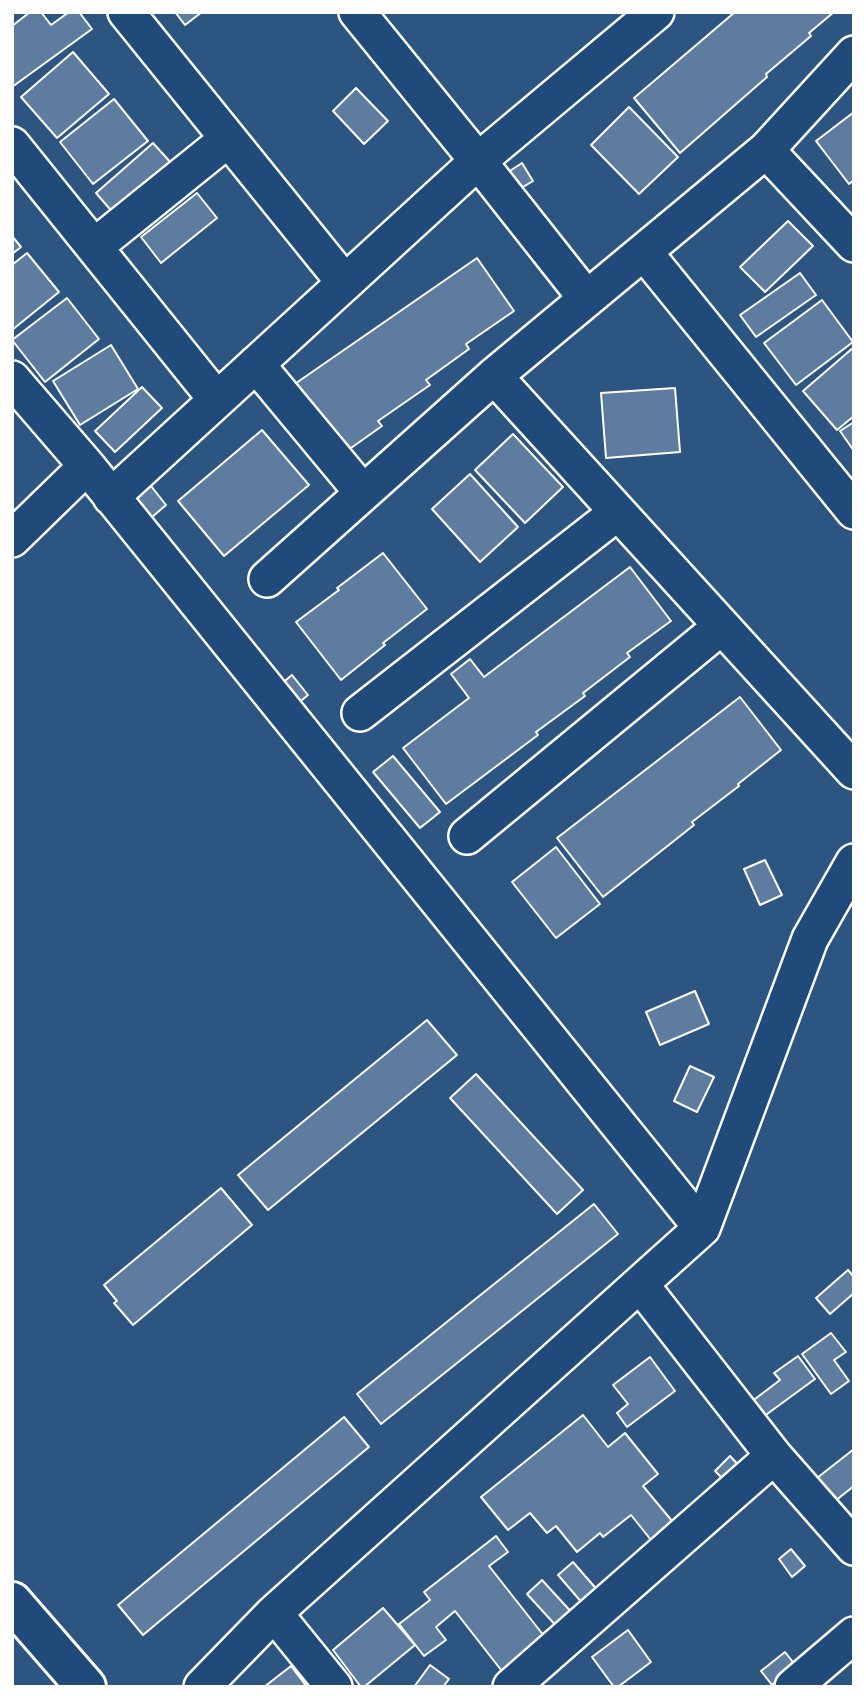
<!DOCTYPE html>
<style>
body{margin:0}
#map{position:relative;width:866px;height:1699px;overflow:hidden;background:#2c5582;font-family:Caveat,sans-serif}
canvas{display:block}
.frame{position:absolute;inset:0;border:14px solid #fff;pointer-events:none}
</style>
<div id="map">
<canvas width="866" height="1699"></canvas>
<div class="frame"></div>
</div>
<script>
const ctx = document.querySelector('canvas').getContext('2d');
ctx.lineJoin = 'round';
function fill(path, color) {
  ctx.fillStyle = color;
  ctx.fill(path, 'evenodd');
}
function poly(rows) {
  const path = new Path2D();
  for (const r of rows) {
    path.moveTo(r[0], r[1]);
    for (let i = 2; i < r.length; i += 2) path.lineTo(r[i], r[i + 1]);
  }
  return path;
}
function trace(path, color, width, dash) {
  ctx.strokeStyle = color;
  ctx.lineWidth = width;
  ctx.lineCap = dash ? 'butt' : 'round';
  ctx.setLineDash(dash || []);
  ctx.stroke(path);
}
const building = poly([
 [30,12,41,12,51,25,69,12,79,12,92,29,12,87,12,26,30,12],
 [175,12,202,12,185,25,175,12],
 [735,12,834,12,809,33,811,36,766,74,767,77,680,153,634,98,735,12],
 [73,52,109,94,57,138,21,97,73,52],
 [356,88,388,121,364,144,333,111,356,88],
 [114,99,148,141,93,184,60,142,114,99],
 [629,107,678,157,639,194,591,145,629,107],
 [854,112,854,180,849,184,816,141,854,112],
 [153,143,173,165,115,215,96,193,153,143],
 [522,163,533,181,513,193,502,176,522,163],
 [197,193,217,218,161,263,141,237,197,193],
 [788,221,813,246,765,292,740,267,788,221],
 [12,236,21,247,12,254,12,236],
 [27,253,59,292,12,330,12,265,27,253],
 [477,258,514,311,466,344,469,349,426,380,430,385,378,421,382,426,334,460,286,390,477,258],
 [800,273,816,295,756,337,740,315,800,273],
 [67,298,99,339,45,382,12,340,67,298],
 [822,300,853,342,796,385,764,343,822,300],
 [111,345,138,389,80,425,53,381,111,345],
 [854,347,854,416,837,430,803,391,854,347],
 [142,387,162,408,115,452,95,431,142,387],
 [675,388,680,452,606,458,601,393,675,388],
 [854,422,854,451,840,431,854,422],
 [262,430,309,485,224,556,178,501,262,430],
 [513,434,563,487,525,523,475,470,513,434],
 [470,474,518,527,480,562,432,509,470,474],
 [151,486,166,505,151,518,135,499,151,486],
 [383,553,427,609,383,643,385,645,341,680,296,622,339,590,337,588,383,553],
 [630,567,671,621,627,653,630,657,583,693,585,696,536,732,538,735,446,804,403,748,469,698,451,674,470,659,484,677,630,567],
 [292,675,308,695,296,705,280,685,292,675],
 [740,697,781,750,738,784,739,786,692,822,694,825,603,897,557,838,740,697],
 [393,756,440,812,420,828,373,772,393,756],
 [556,847,600,904,556,938,512,882,556,847],
 [765,860,782,895,760,905,744,869,765,860],
 [695,991,709,1024,660,1045,646,1012,695,991],
 [427,1020,457,1055,268,1210,238,1175,427,1020],
 [690,1066,714,1077,697,1112,674,1101,690,1066],
 [476,1074,583,1190,557,1214,450,1098,476,1074],
 [221,1188,252,1225,133,1325,114,1303,117,1301,104,1285,221,1188],
 [594,1204,618,1234,381,1424,357,1394,594,1204],
 [848,1270,854,1277,854,1293,830,1314,816,1298,848,1270],
 [831,1333,846,1352,834,1360,849,1381,831,1394,802,1354,831,1333],
 [798,1356,815,1379,763,1417,751,1402,780,1380,774,1373,798,1356],
 [650,1357,675,1391,627,1427,617,1413,628,1404,613,1385,650,1357],
 [583,1415,608,1447,625,1433,658,1474,643,1486,677,1527,655,1545,631,1515,603,1537,600,1533,577,1552,556,1526,547,1533,530,1513,508,1530,481,1497,583,1415],
 [344,1417,369,1447,143,1635,118,1605,344,1417],
 [854,1449,854,1486,835,1501,817,1478,854,1449],
 [730,1456,743,1470,728,1484,715,1471,730,1456],
 [496,1536,508,1552,489,1566,548,1641,505,1675,455,1611,436,1627,446,1640,424,1656,399,1624,430,1600,424,1592,496,1536],
 [791,1549,805,1566,792,1577,779,1559,791,1549],
 [573,1562,599,1592,584,1605,558,1575,573,1562],
 [542,1580,574,1615,559,1629,527,1594,542,1580],
 [383,1608,415,1645,364,1687,361,1687,333,1650,383,1608],
 [628,1630,651,1662,618,1687,614,1687,592,1657,628,1630],
 [785,1652,796,1666,772,1685,761,1671,785,1652],
 [430,1665,449,1679,443,1687,414,1687,430,1665],
 [291,1666,307,1687,264,1687,291,1666]
]);
fill(building, '#5e7c9f');
trace(building, '#fff', 2);
const street = poly([
 [126,12,345,283],
 [357,12,478,161,587,299],
 [12,145,217,400],
 [766,150,854,244],
 [94,247,228,139],
 [644,252,854,511],
 [256,364,363,493],
 [494,376,854,771],
 [12,379,87,466,702,1228],
 [111,497,478,161,656,12],
 [12,539,87,466],
 [267,579,494,376,766,150,854,54],
 [360,713,618,512],
 [467,836,722,626],
 [640,1284,774,1456,854,1547],
 [274,1613,334,1687],
 [202,1687,274,1613,702,1228,810,939,854,862],
 [511,1687,774,1456],
 [793,1687,854,1635]
]);
const secondary = poly([
 [12,1602,86,1687]
]);
trace(street, '#fff', 40);
trace(secondary, '#fff', 44);
trace(street, '#1f4a7a', 35);
trace(secondary, '#1f4a7a', 38);
</script>
